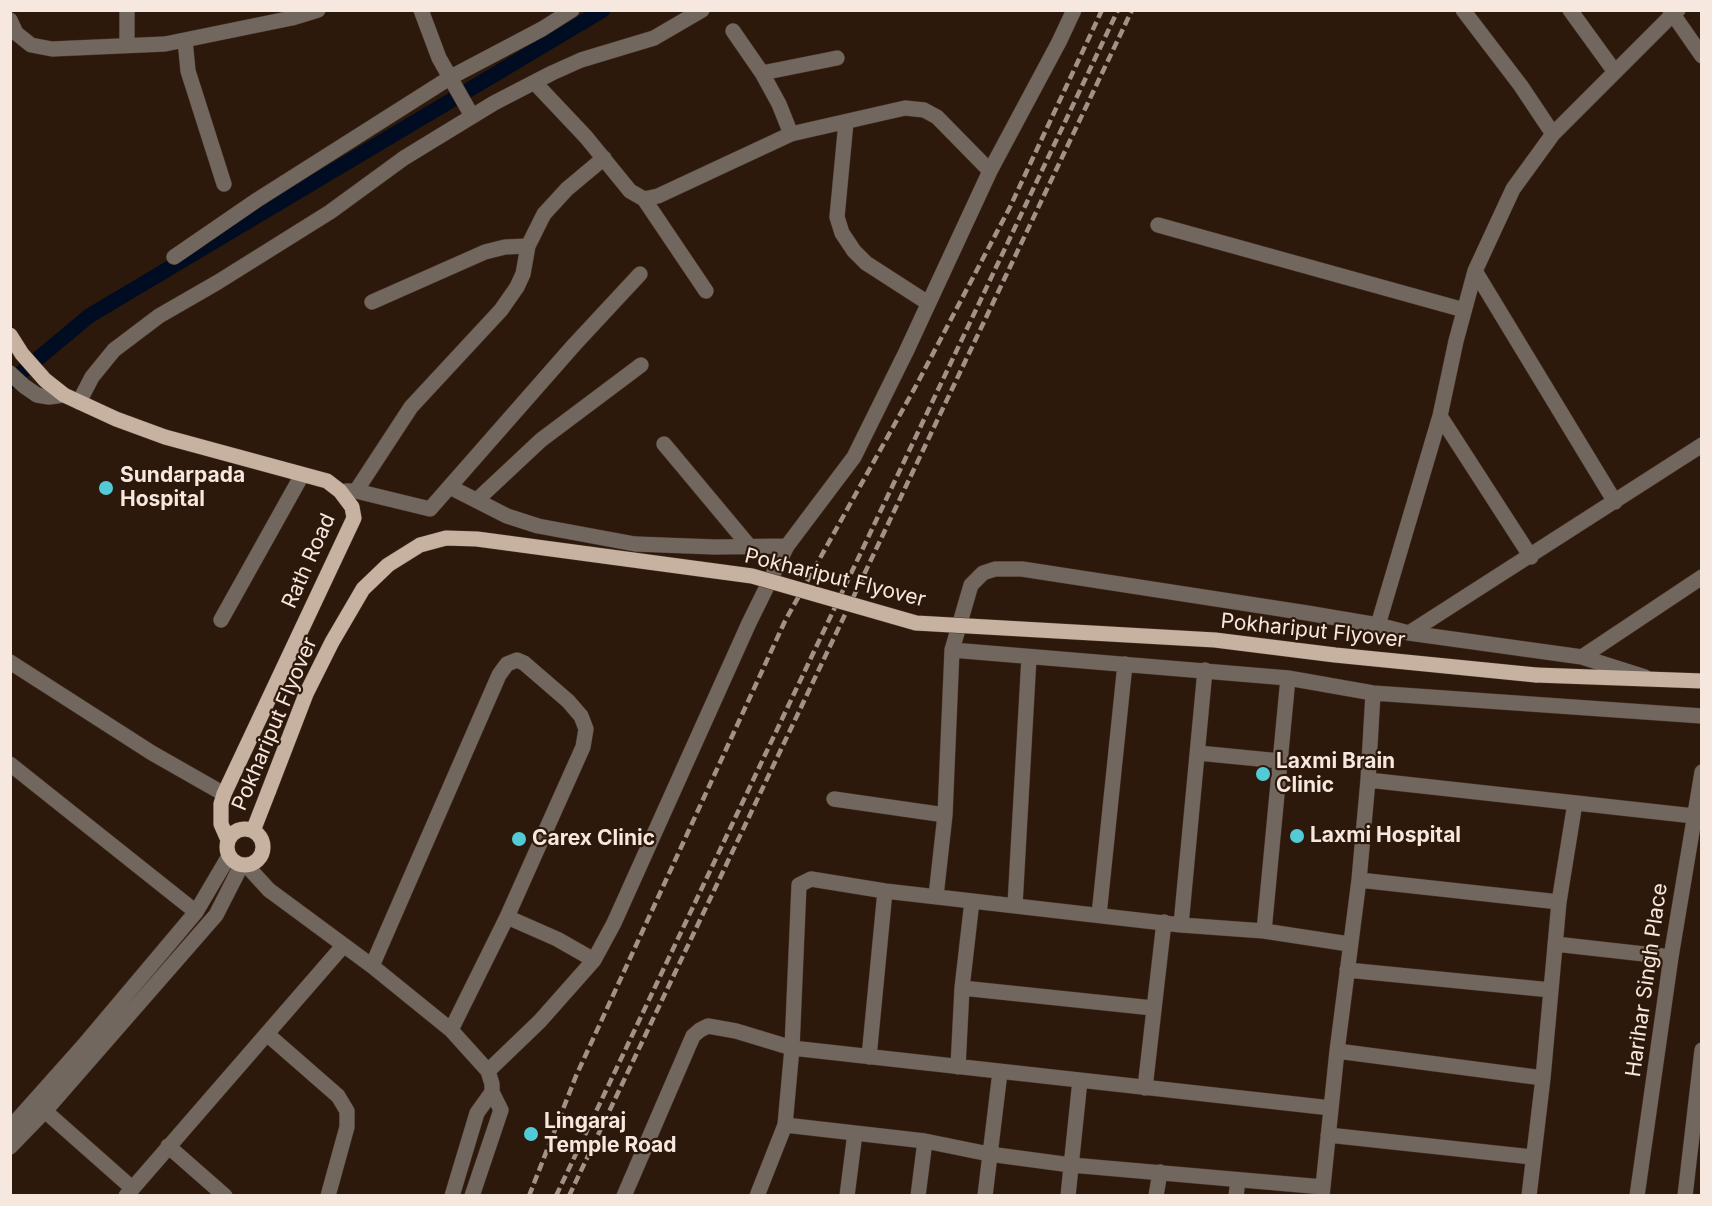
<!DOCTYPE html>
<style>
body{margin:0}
#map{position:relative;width:1712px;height:1206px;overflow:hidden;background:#2d190b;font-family:Inter,sans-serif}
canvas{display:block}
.frame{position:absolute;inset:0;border:12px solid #f6e7df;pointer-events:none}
</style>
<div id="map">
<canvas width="1712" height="1206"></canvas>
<div class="frame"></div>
</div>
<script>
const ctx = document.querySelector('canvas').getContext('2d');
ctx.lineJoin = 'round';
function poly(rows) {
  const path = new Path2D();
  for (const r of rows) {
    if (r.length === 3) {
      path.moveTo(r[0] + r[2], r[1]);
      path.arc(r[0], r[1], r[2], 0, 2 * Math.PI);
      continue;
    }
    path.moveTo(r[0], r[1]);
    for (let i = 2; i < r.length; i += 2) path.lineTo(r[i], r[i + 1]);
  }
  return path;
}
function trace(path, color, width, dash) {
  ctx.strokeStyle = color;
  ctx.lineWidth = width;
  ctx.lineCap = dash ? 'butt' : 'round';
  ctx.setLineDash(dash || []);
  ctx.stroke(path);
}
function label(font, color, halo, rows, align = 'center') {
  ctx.font = font + ' Inter,sans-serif';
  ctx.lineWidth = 4.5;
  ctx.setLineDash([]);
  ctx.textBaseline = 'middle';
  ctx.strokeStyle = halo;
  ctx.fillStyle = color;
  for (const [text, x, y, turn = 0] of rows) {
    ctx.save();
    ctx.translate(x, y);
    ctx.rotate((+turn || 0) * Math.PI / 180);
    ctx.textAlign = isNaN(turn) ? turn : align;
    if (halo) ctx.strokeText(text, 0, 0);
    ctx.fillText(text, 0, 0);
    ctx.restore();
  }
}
trace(poly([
 [10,382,89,316,603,10]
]), '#000c21', 15);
const minor = poly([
 [421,10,439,58,472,116],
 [1463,10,1521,86,1553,134],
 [1570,10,1615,72],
 [1670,10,1702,56],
 [10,20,16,33,31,45,52,49,165,44,292,18,318,10],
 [733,31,762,73,779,104,791,134],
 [185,40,188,71,224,184],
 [127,45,127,10],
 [762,73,837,58],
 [535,83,586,137,630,191,644,199,658,196,791,134,905,108,924,110,937,117,990,171],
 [846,122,837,217,842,233,854,251,866,263,928,303],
 [644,199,706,291],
 [1158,225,1464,310],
 [174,257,257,200,451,77,542,29,572,10],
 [1475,271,1615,502],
 [372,302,485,252,505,247,528,246],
 [10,373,24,386,37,395,49,397,64,395],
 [79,402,92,377,114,350,159,316,218,282,330,212,404,158,494,103,552,73,581,60,654,38,702,10],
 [1440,416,1531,557],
 [664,444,750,547],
 [450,487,507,516,538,526,635,544,715,547,787,546],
 [346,491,356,491,430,509,574,345,640,274],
 [356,491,411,407,501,310,517,287,523,274,528,246,544,214,567,189,604,158],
 [478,499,541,440,641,365],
 [221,620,302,475],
 [1378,625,1440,416,1456,341,1475,271,1513,189,1553,134,1673,14,1678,10],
 [1409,633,1702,445],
 [952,650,1288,678,1373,693,1702,716],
 [10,662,152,753,224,794],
 [1645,677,1582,657,1702,577],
 [1198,753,1280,761],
 [10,764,196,912],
 [1368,780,1694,816],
 [834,799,945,815],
 [247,866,269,890,372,966,451,1030,488,1071,492,1084,492,1092,501,1110,472,1196],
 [1359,880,1559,902],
 [936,896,945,815,952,650,971,585,983,573,995,569,1022,569,1307,613,1378,625,1409,633,1582,657],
 [1015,905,1029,657],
 [1099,915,1125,664],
 [507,917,557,939,594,960],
 [1181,925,1205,670],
 [1264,931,1288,678],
 [1555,944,1671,957],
 [372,966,499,675,507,664,517,660,524,663,568,701,581,716,586,729,583,747,507,917,451,1030],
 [1347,970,1551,990],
 [962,988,1153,1008],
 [267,1034,338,1096,347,1111,347,1127,328,1196],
 [1337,1051,1543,1078],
 [869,1057,885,891],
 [958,1067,962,988,972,901],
 [488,1071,540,1021,594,960,614,923,749,623,787,546,854,457,906,352,990,171,1059,42,1074,10],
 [1145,1088,1164,922],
 [45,1111,132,1188],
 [785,1125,925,1141,989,1154,1071,1165,1323,1187],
 [10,1128,84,1045,196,912,229,856],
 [1328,1135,1532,1157],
 [168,1146,225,1196],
 [10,1147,45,1111,216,915,241,866],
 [126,1196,343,946],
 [452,1196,477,1113,492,1092],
 [624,1196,693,1036,700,1030,708,1026,736,1031,792,1048,1331,1108],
 [757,1196,785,1125,792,1048,799,885,811,879,885,891,1181,925,1264,931,1349,944],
 [847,1196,855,1133],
 [918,1196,925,1141],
 [985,1196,1000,1072],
 [1068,1196,1080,1080],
 [1156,1196,1160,1172],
 [1236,1196,1238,1180],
 [1322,1196,1337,1051,1359,880,1368,780,1373,693],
 [1529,1196,1543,1078,1559,902,1575,803],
 [1637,1196,1671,957,1702,772],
 [1685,1196,1702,1050]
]);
const major = poly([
 [10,335,22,354,45,380,64,395,116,419,165,437,327,481,340,491,352,507,354,518,224,794,221,804,221,824,228,840],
 [1536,675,1702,681],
 [245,847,18],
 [253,831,269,790]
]);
trace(minor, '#493629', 16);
trace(major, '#493629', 16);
trace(minor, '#72675f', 15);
trace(major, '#c7b2a1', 15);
trace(poly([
 [529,1196,576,1076,785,621,917,384,1010,207,1102,10],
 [556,1196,1118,10],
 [569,1196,1132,10]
]), '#a29187', 4.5, [9, 4.5]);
const majorBridge = poly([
 [269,790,306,694,332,642,363,589,388,565,420,545,446,538,477,539,752,576,916,623,1215,640,1335,655,1536,675]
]);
trace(majorBridge, '#493629', 16, []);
trace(majorBridge, '#c7b2a1', 15);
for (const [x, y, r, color] of [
 [106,488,8,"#52cbd7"],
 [1263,774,8,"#52cbd7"],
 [1297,836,8,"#52cbd7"],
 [519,839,8,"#52cbd7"],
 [531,1134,8,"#52cbd7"]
]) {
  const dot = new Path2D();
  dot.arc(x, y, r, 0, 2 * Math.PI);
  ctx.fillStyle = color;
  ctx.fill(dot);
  trace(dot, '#2d190b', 2);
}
label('bold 21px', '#f6e7df', '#2d190b', [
 ["Sundarpada",120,476],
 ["Hospital",120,500],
 ["Laxmi Brain",1276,762],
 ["Clinic",1276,786],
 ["Laxmi Hospital",1310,836],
 ["Carex Clinic",532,839],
 ["Lingaraj",544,1122],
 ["Temple Road",544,1146]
], 'left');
label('21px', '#f6e7df', '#2d190b', [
 ["Rath Road",309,561,-66],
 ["Pokhariput Flyover",835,578,14],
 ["Pokhariput Flyover",1313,631,6],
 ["Pokhariput Flyover",275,724,-67],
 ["Harihar Singh Place",1647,980,-82]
]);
</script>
